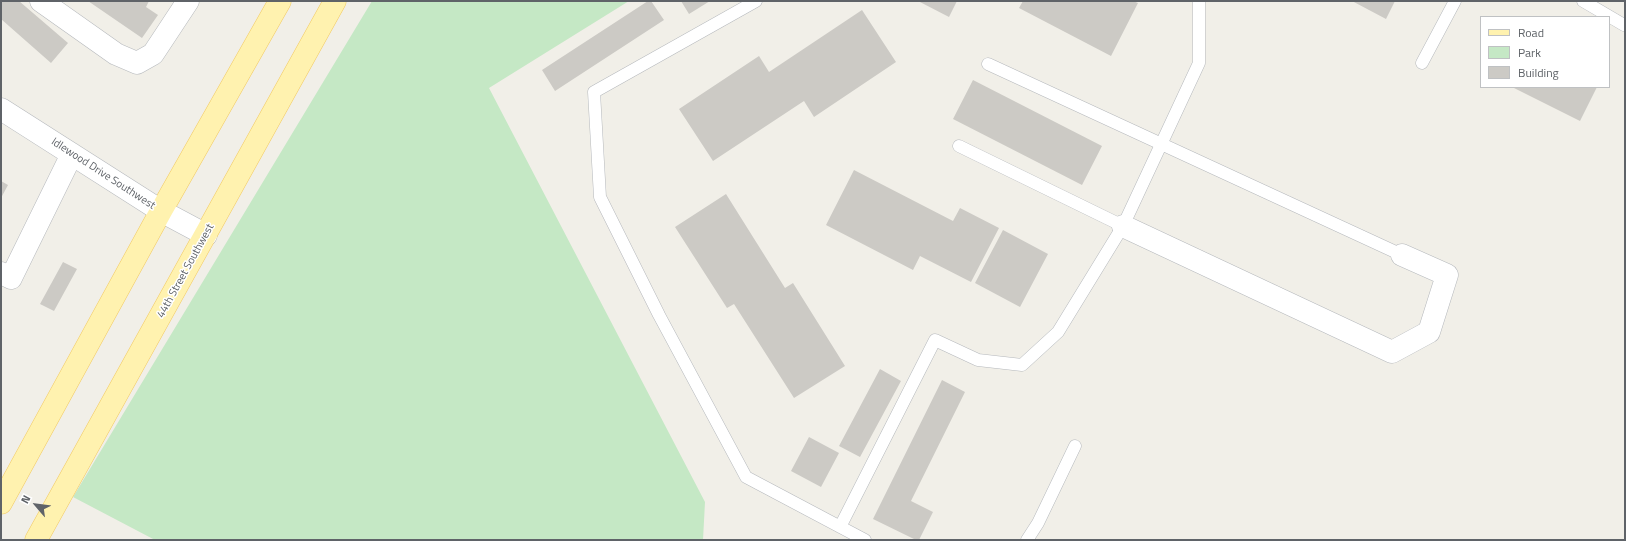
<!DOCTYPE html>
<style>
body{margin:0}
#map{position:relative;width:1626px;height:541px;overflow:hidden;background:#f1efe8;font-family:"Titillium Web",sans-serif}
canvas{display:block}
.frame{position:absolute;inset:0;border:2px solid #5f6368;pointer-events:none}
.legend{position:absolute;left:1480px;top:16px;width:130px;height:72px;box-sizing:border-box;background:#fff;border:1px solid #bfc1c3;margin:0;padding:5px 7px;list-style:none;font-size:12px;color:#5f6368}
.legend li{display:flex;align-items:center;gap:8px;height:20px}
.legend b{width:20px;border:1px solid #bfc1c3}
.north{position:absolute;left:16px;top:485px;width:40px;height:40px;-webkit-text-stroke:3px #fff;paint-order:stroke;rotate:298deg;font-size:11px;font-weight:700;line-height:16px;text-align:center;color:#5f6368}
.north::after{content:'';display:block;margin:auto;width:14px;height:18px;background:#5f6368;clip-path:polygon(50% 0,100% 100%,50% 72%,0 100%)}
</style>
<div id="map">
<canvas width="1626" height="541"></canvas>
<div class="frame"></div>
<ul class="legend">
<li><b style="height:5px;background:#fff2af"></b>Road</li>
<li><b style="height:11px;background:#c5e8c5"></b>Park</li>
<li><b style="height:11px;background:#cccac5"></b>Building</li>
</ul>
<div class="north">N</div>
</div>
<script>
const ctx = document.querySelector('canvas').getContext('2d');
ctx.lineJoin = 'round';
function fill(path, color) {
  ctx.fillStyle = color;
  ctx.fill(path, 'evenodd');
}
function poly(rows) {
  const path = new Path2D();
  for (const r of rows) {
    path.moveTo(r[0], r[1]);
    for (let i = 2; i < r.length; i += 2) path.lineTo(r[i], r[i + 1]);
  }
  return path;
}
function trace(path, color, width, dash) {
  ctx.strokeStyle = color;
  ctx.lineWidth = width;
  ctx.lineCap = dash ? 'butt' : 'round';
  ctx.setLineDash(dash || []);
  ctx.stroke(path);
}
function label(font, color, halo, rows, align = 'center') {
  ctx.font = font + ' "Titillium Web",sans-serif';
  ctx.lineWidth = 3;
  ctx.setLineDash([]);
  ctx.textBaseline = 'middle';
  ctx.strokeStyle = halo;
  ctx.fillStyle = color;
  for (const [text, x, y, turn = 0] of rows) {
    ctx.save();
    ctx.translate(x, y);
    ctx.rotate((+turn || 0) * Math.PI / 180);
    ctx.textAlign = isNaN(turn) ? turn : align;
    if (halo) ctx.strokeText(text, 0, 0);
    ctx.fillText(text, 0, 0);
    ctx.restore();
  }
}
fill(poly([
 [372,1,629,1,489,88,705,502,703,540,155,540,73,497]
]), '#c5e8c5');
fill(poly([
 [1,1,19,1,68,43,51,63,1,19],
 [88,1,149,1,146,7,158,15,142,38],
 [648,1,651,1,664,20,555,91,542,70],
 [681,1,710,1,689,14],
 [918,1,957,1,949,17],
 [1023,1,1133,1,1138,3,1111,56,1019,8],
 [1352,1,1395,1,1386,19],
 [862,10,896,62,814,117,804,101,713,161,679,109,759,56,769,72],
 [973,80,1102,146,1082,185,953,119],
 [1512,87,1597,87,1580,121],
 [854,170,953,221,960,208,999,228,971,282,920,256,913,270,826,225],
 [1,181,8,185,1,198],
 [726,194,785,288,793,283,845,366,794,398,734,304,727,308,675,227],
 [1003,230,1048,254,1020,307,975,283],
 [63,262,77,269,54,311,40,304],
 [880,369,901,381,860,457,839,446],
 [942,380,965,392,911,501,933,512,919,540,916,540,873,519],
 [809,437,839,453,821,487,791,471]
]), '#cccac5');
const lane = poly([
 [756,1,594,92,600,197,659,315,746,477,865,540],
 [1583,1,1624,25],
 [1422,63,1455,1],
 [988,64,1402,255],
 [959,146,1123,226],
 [840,527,935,340,978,360,1022,365,1058,332,1123,226,1199,63,1199,1],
 [1027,540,1038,523,1075,446]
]);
const street = poly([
 [41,1,116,54,137,63,153,54,188,1],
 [1,109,161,211,206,235],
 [1123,226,1392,352,1429,332,1447,275,1402,255],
 [1,273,11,278,72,154]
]);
const primary = poly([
 [1,503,161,211,280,1],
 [36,540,335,1]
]);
trace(lane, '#b5b8bc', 13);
trace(street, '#b5b8bc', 23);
trace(primary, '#f2c960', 23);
trace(lane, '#fff', 12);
trace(street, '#fff', 22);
trace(primary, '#fff2af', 22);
label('11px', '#5f6368', '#fff', [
 ["Idlewood Drive Southwest",103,174,33],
 ["44th Street Southwest",186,271,-61]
]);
</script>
